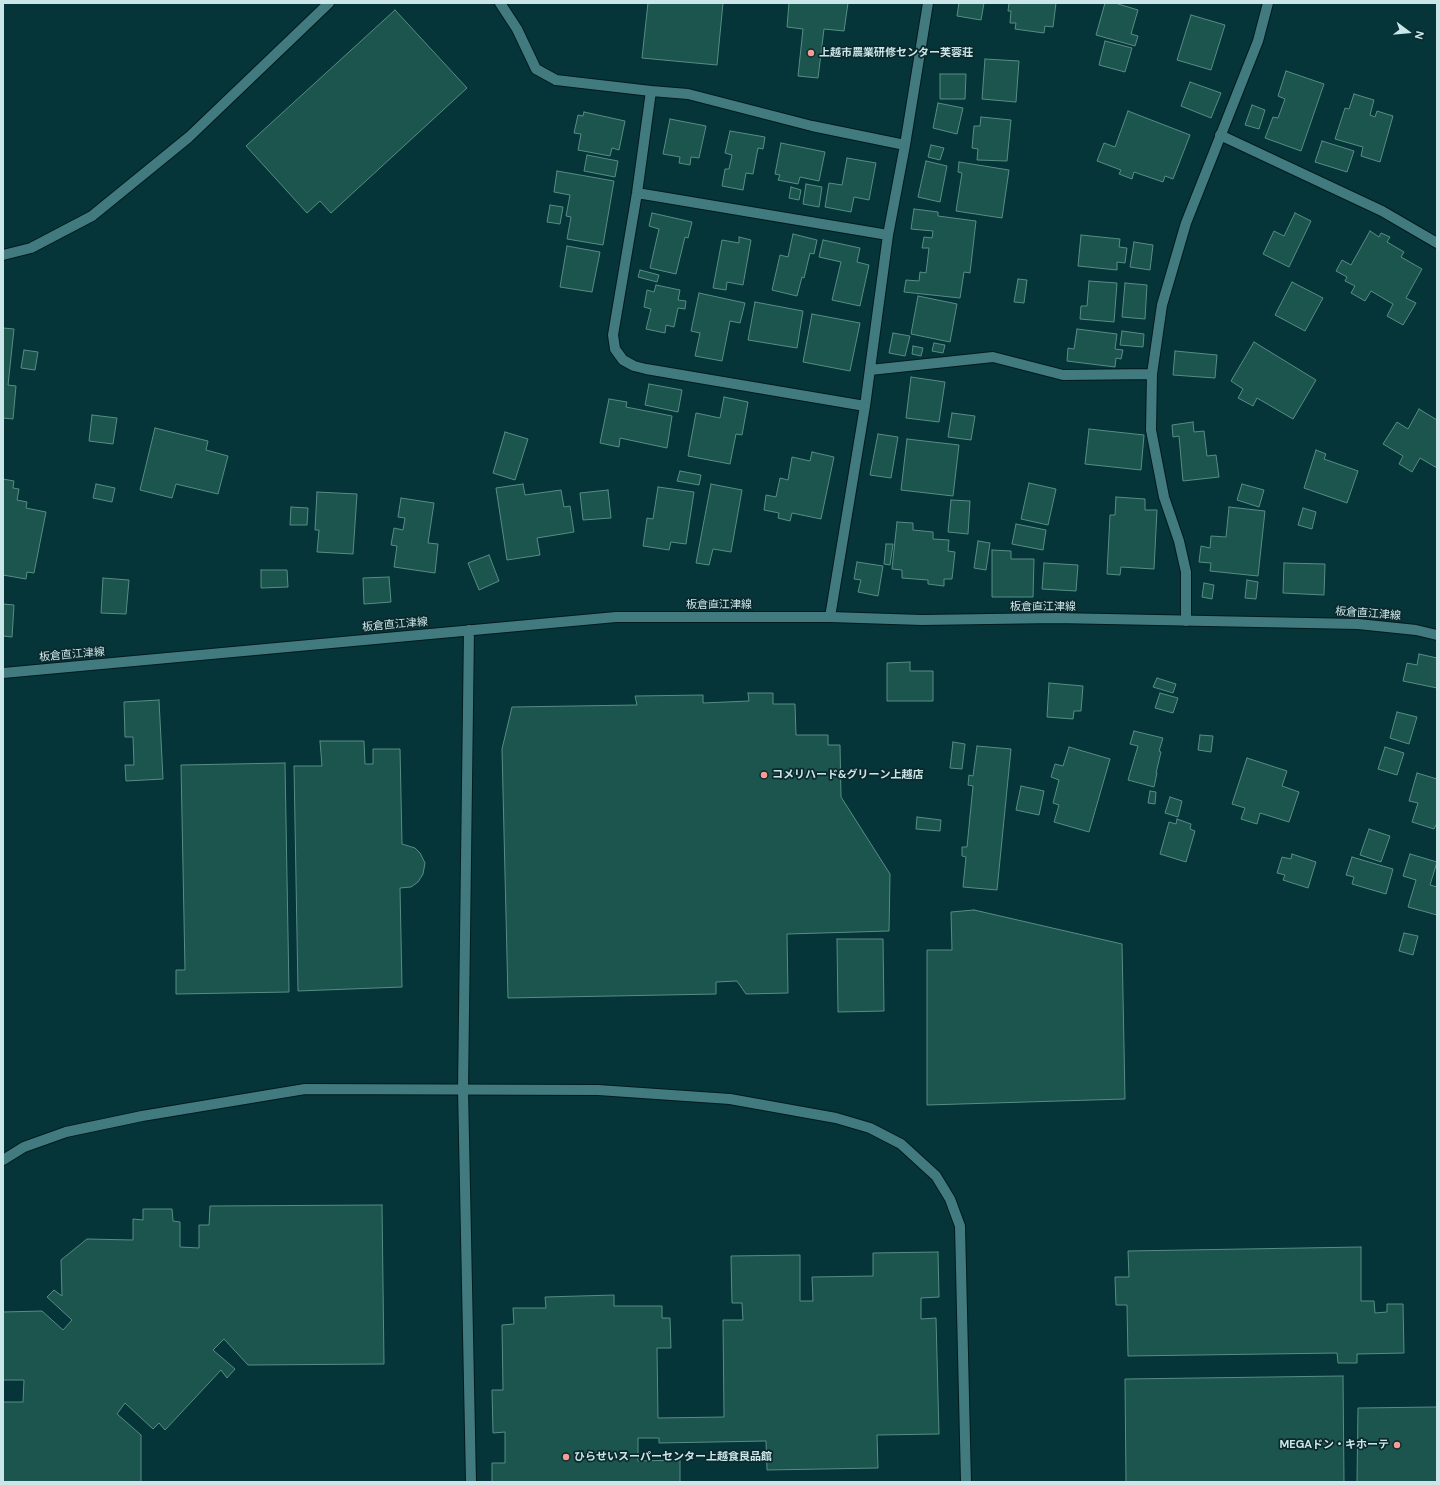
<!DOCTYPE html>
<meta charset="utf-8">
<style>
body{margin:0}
#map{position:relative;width:1440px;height:1485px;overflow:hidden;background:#063539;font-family:"DM Sans",sans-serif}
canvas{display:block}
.frame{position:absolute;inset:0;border:4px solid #cae6e9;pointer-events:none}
.north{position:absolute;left:1388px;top:12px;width:40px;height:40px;-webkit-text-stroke:3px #0b292c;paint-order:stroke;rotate:106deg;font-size:11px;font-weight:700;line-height:16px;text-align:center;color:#cae6e9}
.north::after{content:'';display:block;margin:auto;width:14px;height:18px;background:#cae6e9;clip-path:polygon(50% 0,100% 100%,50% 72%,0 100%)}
</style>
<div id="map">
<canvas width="1440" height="1485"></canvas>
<div class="frame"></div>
<div class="north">N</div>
</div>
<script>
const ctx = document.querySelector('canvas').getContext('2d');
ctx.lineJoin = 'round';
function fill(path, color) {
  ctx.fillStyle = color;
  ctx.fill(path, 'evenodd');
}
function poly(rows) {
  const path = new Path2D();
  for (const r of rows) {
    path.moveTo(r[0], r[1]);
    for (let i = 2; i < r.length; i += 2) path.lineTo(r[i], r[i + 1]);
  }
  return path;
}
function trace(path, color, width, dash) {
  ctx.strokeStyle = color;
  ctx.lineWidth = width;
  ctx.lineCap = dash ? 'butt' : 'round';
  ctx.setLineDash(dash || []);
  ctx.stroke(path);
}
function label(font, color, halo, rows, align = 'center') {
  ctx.font = font + ' "DM Sans","Noto Sans JP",sans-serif';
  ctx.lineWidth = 3.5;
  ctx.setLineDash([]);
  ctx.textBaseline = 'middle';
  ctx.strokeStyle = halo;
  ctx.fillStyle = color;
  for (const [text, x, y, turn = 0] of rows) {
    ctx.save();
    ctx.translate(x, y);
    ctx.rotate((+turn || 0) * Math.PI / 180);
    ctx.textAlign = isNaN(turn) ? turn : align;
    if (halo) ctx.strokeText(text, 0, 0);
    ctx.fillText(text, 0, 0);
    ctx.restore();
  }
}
const building = poly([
 [648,3,723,3,717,65,642,58,648,3],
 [789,3,848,3,844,31,824,29,818,78,798,76,803,29,787,27,789,3],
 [959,3,984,3,981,20,957,16,959,3],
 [1009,3,1056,3,1053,27,1045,26,1044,33,1015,29,1016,23,1010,23,1011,11,1008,11,1009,3],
 [1105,3,1115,3,1138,10,1131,34,1138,36,1135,46,1096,35,1105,3],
 [395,10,467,88,331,213,320,201,307,213,246,146,395,10],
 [1191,15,1225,25,1211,70,1177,60,1191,15],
 [1105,41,1132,48,1125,72,1099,65,1105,41],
 [985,59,1019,61,1016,102,982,99,985,59],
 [1286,71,1324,84,1301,151,1265,138,1273,117,1278,118,1285,99,1278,96,1286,71],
 [940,74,966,74,965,99,940,99,940,74],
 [1190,82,1221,93,1211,118,1181,106,1190,82],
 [1354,94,1374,100,1370,115,1375,117,1377,111,1393,116,1380,162,1361,156,1363,147,1335,139,1345,108,1349,109,1354,94],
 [938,103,963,108,957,134,933,128,938,103],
 [1252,105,1265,110,1259,129,1245,125,1252,105],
 [1128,111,1190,135,1173,179,1165,176,1163,182,1134,172,1132,179,1119,174,1121,170,1097,161,1104,143,1115,147,1128,111],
 [584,112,625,121,619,150,612,148,610,156,578,150,581,134,574,133,578,115,583,116,584,112],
 [981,117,1011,120,1007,161,977,160,978,149,972,148,974,126,980,126,981,117],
 [670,119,706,126,699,158,691,157,690,165,679,163,680,157,663,154,670,119],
 [730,131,765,137,763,149,758,148,753,174,746,173,743,190,722,186,725,169,729,169,732,155,725,153,730,131],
 [1322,141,1354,151,1347,172,1315,162,1322,141],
 [781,143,825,152,819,181,800,177,798,184,778,180,780,175,775,174,781,143],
 [931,145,944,148,940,160,928,157,931,145],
 [587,155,618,161,615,177,584,171,587,155],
 [847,158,876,163,869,200,854,197,851,212,825,207,829,183,842,185,847,158],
 [926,161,947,166,940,202,918,197,926,161],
 [959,162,1009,170,1002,218,956,211,962,173,958,172,959,162],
 [557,171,614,181,603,245,567,239,571,217,566,216,570,195,554,192,557,171],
 [806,184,822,187,819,207,803,204,806,184],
 [791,187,801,190,799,200,789,198,791,187],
 [550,205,563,207,560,224,547,222,550,205],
 [914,209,938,212,938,216,976,221,970,273,964,272,960,298,904,292,906,280,919,281,920,272,926,273,929,248,922,248,924,237,932,238,933,231,911,229,914,209],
 [652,213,692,222,688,238,685,237,676,274,650,268,659,229,649,226,652,213],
 [1295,213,1311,221,1289,267,1263,254,1274,231,1284,236,1295,213],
 [1370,231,1379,237,1381,233,1390,237,1387,242,1404,252,1401,257,1422,269,1406,298,1416,303,1403,325,1387,316,1393,304,1371,291,1365,301,1351,293,1355,286,1345,281,1347,277,1336,271,1342,260,1351,265,1370,231],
 [793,234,817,240,814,254,810,253,804,278,802,277,797,296,772,290,780,255,788,257,793,234],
 [1081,235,1120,239,1119,247,1127,248,1125,263,1117,262,1117,270,1078,266,1081,235],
 [739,237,751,240,743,285,727,282,726,290,713,288,722,240,739,243,739,237],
 [823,240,860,248,857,262,869,265,860,306,832,300,841,262,819,257,823,240],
 [1134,242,1153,245,1150,270,1130,267,1134,242],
 [567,246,600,252,592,292,560,287,567,246],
 [640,270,659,275,657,282,638,277,640,270],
 [1018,279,1027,280,1024,303,1014,302,1018,279],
 [1089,281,1117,283,1114,322,1080,319,1081,306,1087,306,1089,281],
 [1292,282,1323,298,1305,331,1275,315,1292,282],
 [1125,283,1147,285,1145,319,1122,317,1125,283],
 [656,285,680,290,678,300,686,301,685,309,678,308,674,327,666,325,665,333,646,329,651,309,644,307,647,290,654,292,656,285],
 [699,293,745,303,740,323,730,321,722,361,695,356,700,333,691,331,699,293],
 [918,296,957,304,950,342,911,334,918,296],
 [755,302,803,311,797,348,748,340,755,302],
 [812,314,860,323,850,371,803,362,812,314],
 [3,328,14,329,8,385,16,386,13,419,3,418,3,328],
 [1077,329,1117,334,1115,349,1123,350,1121,359,1116,358,1115,367,1067,361,1068,348,1074,349,1077,329],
 [1122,331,1144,334,1143,347,1120,345,1122,331],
 [893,333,910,336,905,356,889,353,893,333],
 [1254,342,1316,380,1293,419,1257,398,1253,406,1238,398,1243,389,1231,381,1254,342],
 [934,343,945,345,943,353,932,351,934,343],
 [913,346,923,348,921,356,912,354,913,346],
 [24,350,38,352,35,370,21,368,24,350],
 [1175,351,1217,355,1215,378,1173,375,1175,351],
 [911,377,945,382,939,422,906,418,911,377],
 [649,384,682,390,678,412,645,405,649,384],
 [724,397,748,402,742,435,736,434,730,464,688,456,696,413,720,418,724,397],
 [609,399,627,402,626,407,672,416,667,448,620,438,619,447,600,443,609,399],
 [1419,409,1437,420,1437,468,1420,458,1412,472,1399,464,1403,456,1383,444,1397,422,1408,429,1419,409],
 [952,413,975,416,971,440,948,437,952,413],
 [92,415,117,418,113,444,89,441,92,415],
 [1193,422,1194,432,1204,431,1207,456,1216,455,1219,477,1183,481,1179,436,1173,437,1172,425,1193,422],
 [155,428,208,441,206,450,228,456,218,494,176,484,172,498,140,490,155,428],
 [1089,429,1144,435,1141,470,1085,464,1089,429],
 [505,432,528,439,515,480,493,473,505,432],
 [878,434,898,437,891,478,870,475,878,434],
 [907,439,959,445,953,496,901,490,907,439],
 [1316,450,1326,454,1324,459,1358,471,1347,503,1304,488,1316,450],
 [812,452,834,457,821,519,792,513,790,521,778,518,779,513,764,510,766,495,776,497,780,478,788,480,792,457,810,461,812,452],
 [680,471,701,475,699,485,677,481,680,471],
 [3,479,14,481,13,488,19,489,17,500,27,502,26,508,46,512,34,573,27,572,26,579,3,575,3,479],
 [1029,483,1056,489,1048,525,1021,519,1029,483],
 [96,484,115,488,112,502,93,498,96,484],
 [523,484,525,495,561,490,564,507,570,506,574,532,537,538,540,555,507,560,496,488,523,484],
 [711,484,742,490,731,552,713,549,709,565,696,563,711,484],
 [1242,484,1264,490,1259,507,1237,500,1242,484],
 [658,487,694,492,686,544,671,542,669,550,643,546,647,518,653,519,658,487],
 [608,490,611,518,583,520,580,493,608,490],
 [317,492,357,494,353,554,317,552,319,530,315,530,317,492],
 [1116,497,1145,499,1145,510,1157,510,1154,569,1121,567,1120,575,1107,574,1110,515,1115,515,1116,497],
 [401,498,434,503,428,543,438,544,435,573,394,567,397,546,391,545,394,528,403,530,405,518,398,517,401,498],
 [951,500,970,501,968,534,948,532,951,500],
 [291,507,308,508,307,525,290,525,291,507],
 [1229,507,1265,511,1258,576,1210,571,1211,563,1199,562,1201,546,1210,548,1211,536,1226,537,1229,507],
 [1303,508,1316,512,1312,529,1298,525,1303,508],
 [897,522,913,523,913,530,933,532,933,539,949,540,948,551,955,552,952,579,944,579,944,586,928,584,928,580,902,578,902,570,892,569,897,522],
 [1016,524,1046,530,1043,550,1012,544,1016,524],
 [978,541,990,543,986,570,974,568,978,541],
 [886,544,893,544,890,565,884,564,886,544],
 [992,550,1011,551,1011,559,1034,559,1033,597,992,597,992,550],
 [489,555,499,581,479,590,468,563,489,555],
 [857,562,883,566,878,596,858,592,861,580,854,579,857,562],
 [1044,563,1078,565,1076,591,1042,589,1044,563],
 [1284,563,1325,564,1324,595,1283,593,1284,563],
 [261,570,287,570,288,587,261,588,261,570],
 [389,577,391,602,364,604,363,578,389,577],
 [103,578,129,580,126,614,101,613,103,578],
 [1247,580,1258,582,1256,599,1245,598,1247,580],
 [1204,583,1214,585,1212,599,1202,597,1204,583],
 [3,604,14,605,12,637,3,636,3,604],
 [1419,654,1437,658,1437,688,1403,681,1407,663,1417,665,1419,654],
 [910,662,910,671,933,671,933,701,887,701,887,663,910,662],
 [1157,678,1176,684,1173,693,1153,687,1157,678],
 [1049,683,1083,686,1081,711,1074,711,1073,719,1047,717,1049,683],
 [748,693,773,693,773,704,795,704,796,735,828,735,828,745,840,745,841,797,890,874,889,931,787,934,788,993,746,994,737,981,716,982,716,994,508,998,502,749,512,707,637,705,635,696,703,695,703,703,749,701,748,693],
 [1160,693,1178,698,1173,713,1155,708,1160,693],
 [159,700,163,779,126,781,125,765,134,765,133,737,125,737,124,702,159,700],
 [1397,712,1417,717,1409,744,1390,738,1397,712],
 [1134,731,1163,738,1159,751,1161,752,1156,773,1157,773,1154,787,1128,780,1138,746,1130,744,1134,731],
 [1200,735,1213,736,1211,752,1198,750,1200,735],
 [320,741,364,741,365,764,373,764,373,749,400,749,402,844,415,848,420,853,425,863,423,874,418,882,411,887,400,888,402,987,298,991,294,766,322,766,320,741],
 [953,742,965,744,962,769,950,768,953,742],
 [977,746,1011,749,997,890,963,887,966,857,962,856,962,847,967,847,973,786,968,785,969,775,973,776,977,746],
 [1069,747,1110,759,1089,832,1054,822,1059,805,1053,803,1059,780,1051,777,1055,764,1063,766,1069,747],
 [1385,747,1404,753,1397,775,1378,769,1385,747],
 [1247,758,1287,771,1282,786,1299,792,1289,822,1260,813,1257,824,1241,819,1245,808,1232,804,1247,758],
 [285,763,289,992,176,994,176,970,185,970,181,765,285,763],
 [1417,773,1437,779,1437,823,1434,829,1412,822,1418,803,1409,801,1417,773],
 [1021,786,1044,791,1039,815,1016,810,1021,786],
 [1150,791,1156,792,1155,804,1148,803,1150,791],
 [1170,797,1182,801,1178,817,1165,813,1170,797],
 [917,817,941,820,940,831,916,829,917,817],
 [1177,819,1191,824,1190,829,1195,831,1186,862,1160,854,1169,822,1176,824,1177,819],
 [1369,829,1390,836,1381,862,1360,855,1369,829],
 [1292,854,1316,862,1308,888,1283,880,1285,875,1277,873,1282,857,1291,859,1292,854],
 [1410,854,1437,862,1430,885,1437,887,1437,915,1408,907,1416,880,1403,876,1410,854],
 [1352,857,1393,869,1386,894,1352,884,1354,877,1346,875,1352,857],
 [974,910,1122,944,1125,1099,927,1105,927,950,952,950,951,912,974,910],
 [1404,933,1418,936,1413,955,1399,951,1404,933],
 [837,939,883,939,884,1011,838,1012,837,939],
 [382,1205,384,1364,248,1365,224,1339,213,1350,235,1369,227,1378,221,1370,165,1430,159,1423,153,1429,125,1403,117,1414,141,1435,141,1482,3,1482,3,1402,23,1402,24,1380,3,1380,3,1312,42,1311,63,1330,72,1320,47,1297,54,1290,62,1296,61,1260,87,1239,133,1240,133,1219,143,1220,143,1209,172,1209,173,1221,180,1222,180,1247,199,1248,199,1225,209,1225,210,1206,382,1205],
 [1361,1247,1361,1301,1374,1301,1375,1313,1387,1312,1387,1304,1403,1304,1404,1353,1357,1354,1357,1363,1338,1363,1337,1353,1128,1356,1127,1305,1116,1305,1115,1277,1129,1277,1128,1251,1361,1247],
 [938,1252,939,1297,921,1298,921,1319,936,1318,939,1434,877,1435,878,1468,767,1470,766,1441,659,1443,659,1438,638,1438,638,1461,680,1460,680,1482,492,1482,492,1463,505,1463,505,1432,493,1433,492,1390,503,1390,502,1325,514,1324,513,1308,546,1308,545,1297,614,1295,614,1306,662,1306,662,1318,670,1318,671,1348,657,1348,658,1418,724,1417,723,1320,743,1320,742,1303,732,1303,731,1256,800,1255,800,1301,813,1301,812,1277,873,1276,873,1253,938,1252],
 [1343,1376,1344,1482,1126,1482,1125,1379,1343,1376],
 [1437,1407,1437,1482,1357,1482,1358,1408,1437,1407]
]);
fill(building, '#1b554e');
trace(building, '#568d85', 1);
const street = poly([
 [500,3,517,29,536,69,556,80,651,91,688,94,812,126,905,145],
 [651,91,637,193,613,335,615,349,623,360,634,366,646,369,865,406],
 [1220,135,1382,211,1437,243],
 [637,193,888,235],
 [870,370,993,357,1063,375,1152,374],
 [830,617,865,406,888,235,905,145,928,3],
 [1186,621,1186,572,1179,541,1164,497,1151,430,1152,374,1162,305,1186,223,1258,41,1268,3],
 [3,1160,24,1147,66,1132,142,1116,305,1089,598,1090,730,1099,836,1118,870,1128,901,1144,936,1176,950,1199,960,1226,966,1482]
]);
const secondary = poly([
 [3,255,31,248,92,216,189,137,329,3],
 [469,630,463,1089,471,1482],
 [3,673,616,617,830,617,922,620,1056,618,1358,624,1416,630,1437,635]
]);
trace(street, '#001b1e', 12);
trace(secondary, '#001b1e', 12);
trace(street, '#417a7f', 10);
trace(secondary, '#417a7f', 10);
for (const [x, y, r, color] of [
 [811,53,4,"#f59c95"],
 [764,775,4,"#f59c95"],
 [1397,1445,4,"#f59c95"],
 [566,1457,4,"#f59c95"]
]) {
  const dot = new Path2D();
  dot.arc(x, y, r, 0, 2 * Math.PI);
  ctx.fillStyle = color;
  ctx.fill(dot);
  trace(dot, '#0b292c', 1.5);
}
label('bold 11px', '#cae6e9', '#0b292c', [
 ["上越市農業研修センター芙蓉荘",819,53],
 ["コメリハード&グリーン上越店",772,775],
 ["MEGAドン・キホーテ",1389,1445,"right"],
 ["ひらせいスーパーセンター上越食良品館",574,1457]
], 'left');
label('11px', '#cae6e9', '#0b292c', [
 ["板倉直江津線",719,605],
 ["板倉直江津線",1043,607],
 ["板倉直江津線",1368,614,4],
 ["板倉直江津線",395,625,-5],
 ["板倉直江津線",72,655,-5]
]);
</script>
